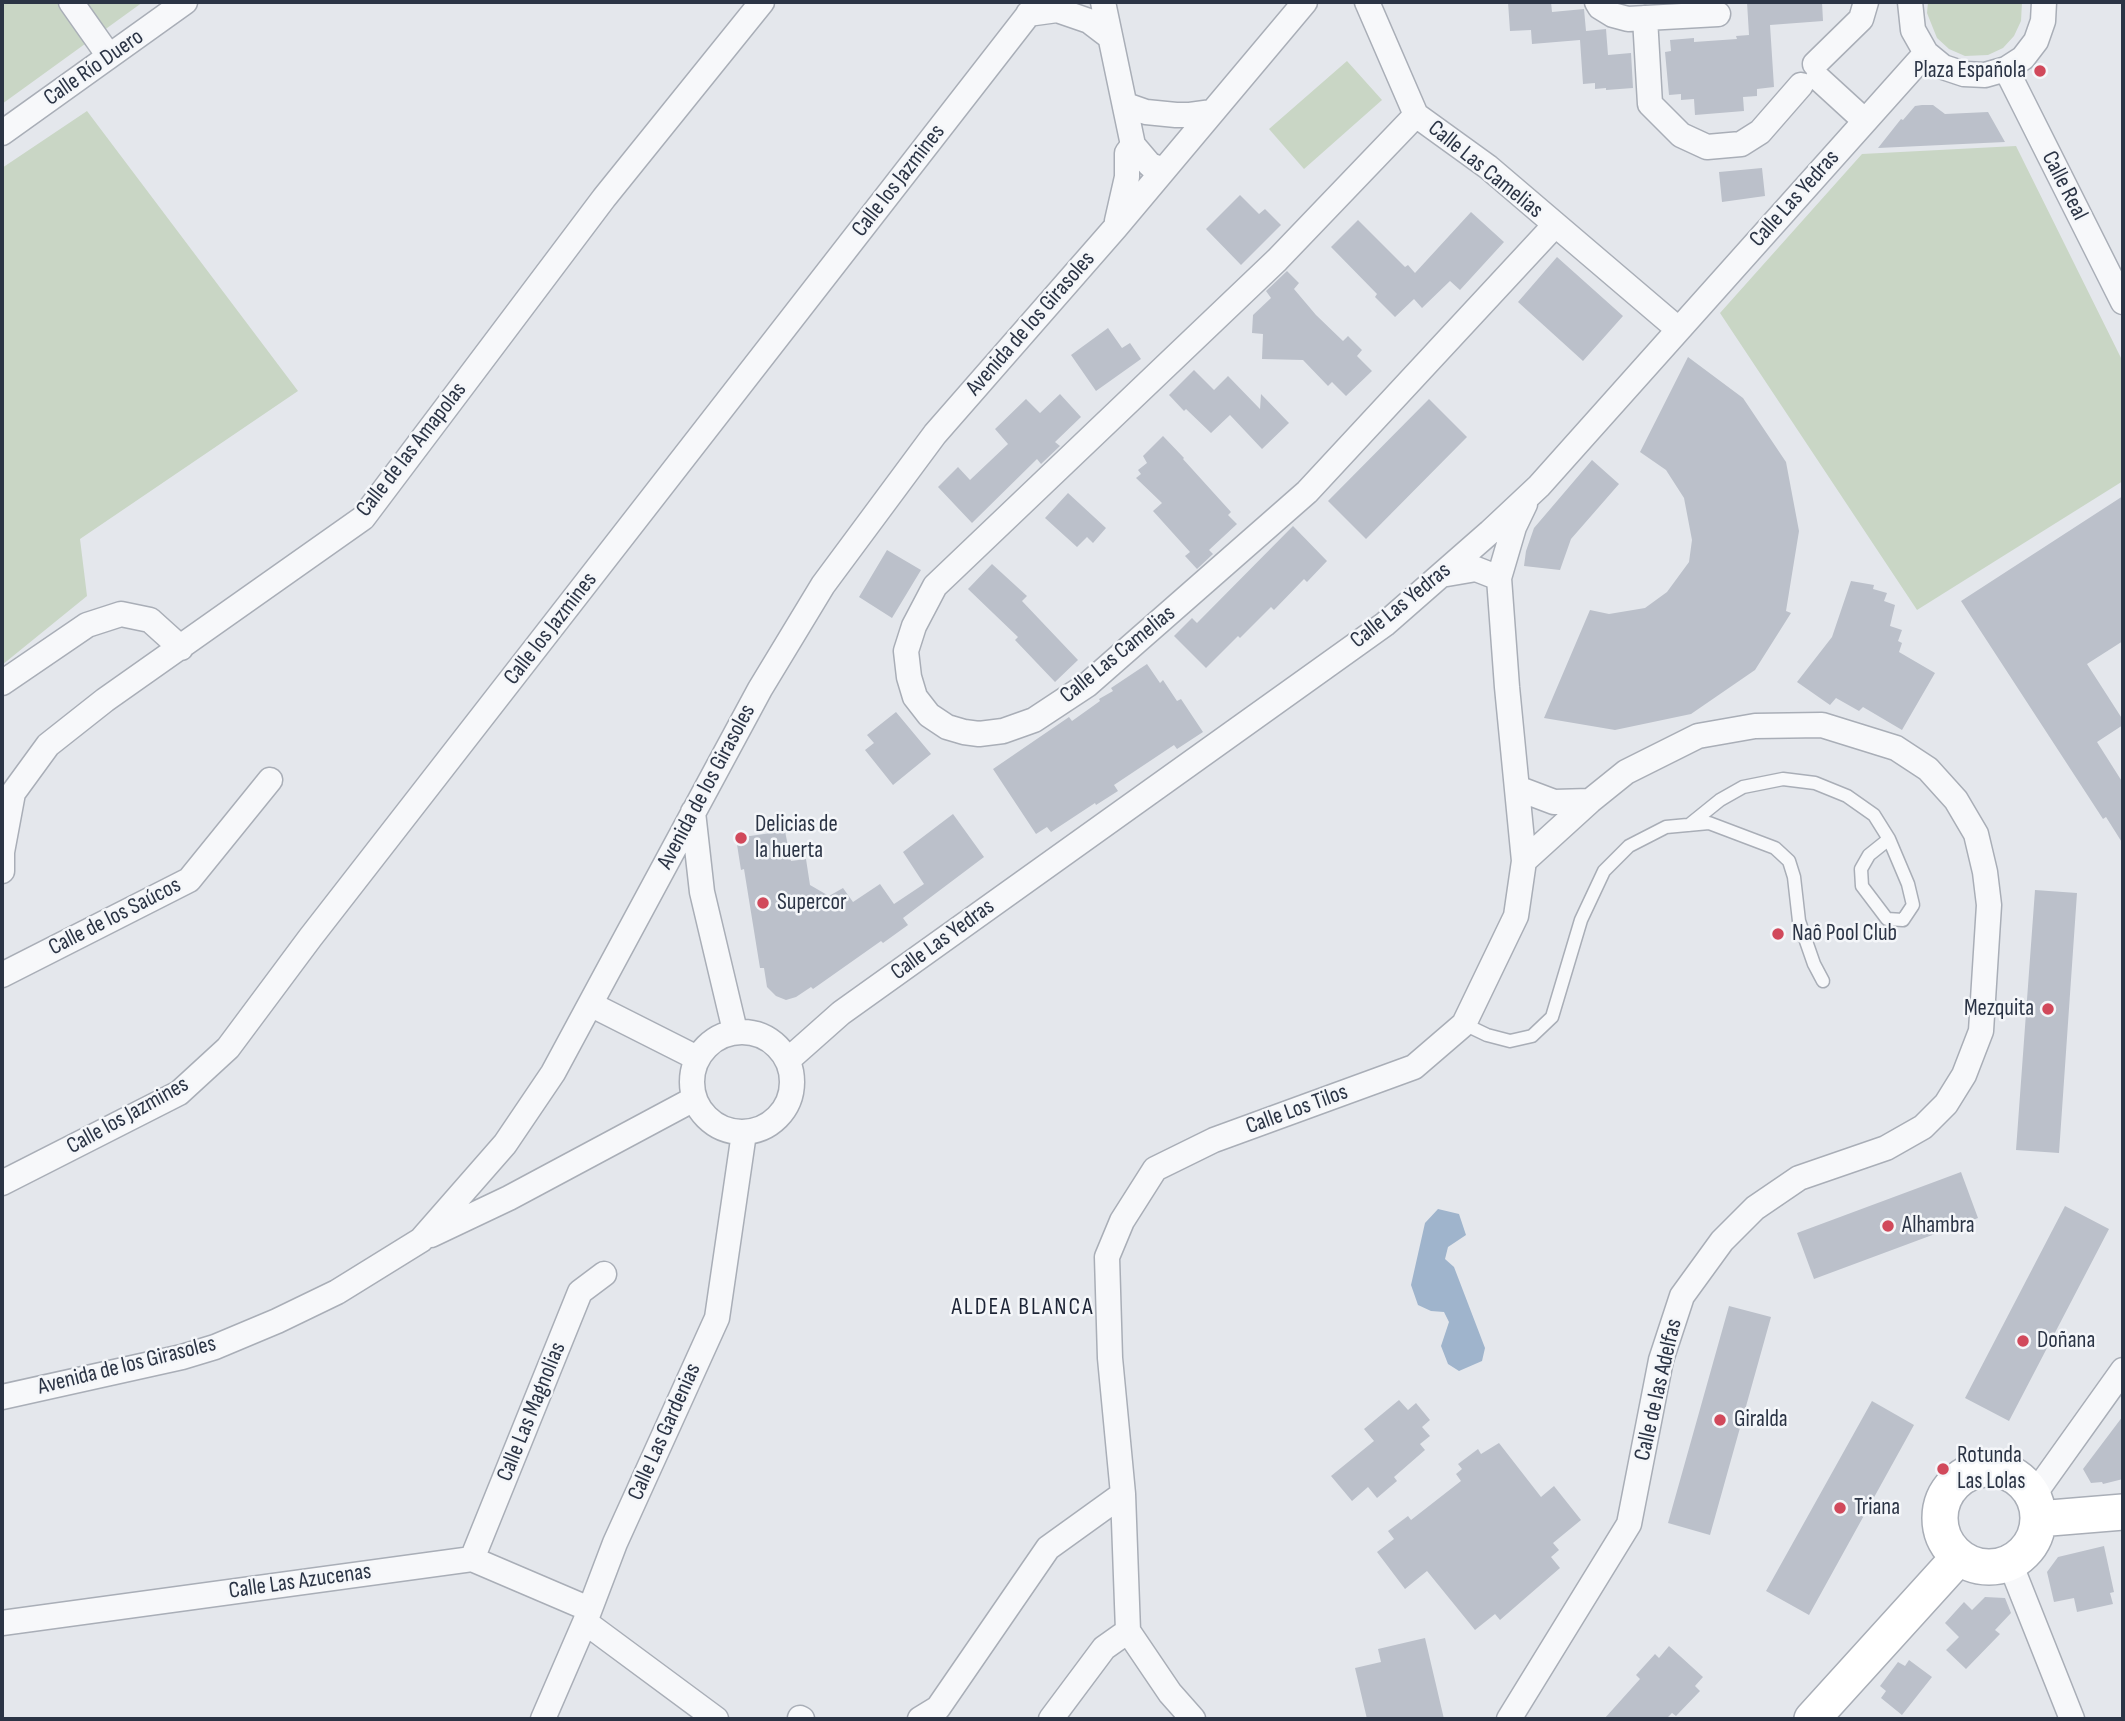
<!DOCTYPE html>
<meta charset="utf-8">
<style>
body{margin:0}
#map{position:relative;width:2125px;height:1721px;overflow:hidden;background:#e4e7ec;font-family:"Sofia Sans Condensed",sans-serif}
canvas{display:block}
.frame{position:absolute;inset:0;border:4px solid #2b3445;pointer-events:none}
</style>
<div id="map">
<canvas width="2125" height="1721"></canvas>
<div class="frame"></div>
</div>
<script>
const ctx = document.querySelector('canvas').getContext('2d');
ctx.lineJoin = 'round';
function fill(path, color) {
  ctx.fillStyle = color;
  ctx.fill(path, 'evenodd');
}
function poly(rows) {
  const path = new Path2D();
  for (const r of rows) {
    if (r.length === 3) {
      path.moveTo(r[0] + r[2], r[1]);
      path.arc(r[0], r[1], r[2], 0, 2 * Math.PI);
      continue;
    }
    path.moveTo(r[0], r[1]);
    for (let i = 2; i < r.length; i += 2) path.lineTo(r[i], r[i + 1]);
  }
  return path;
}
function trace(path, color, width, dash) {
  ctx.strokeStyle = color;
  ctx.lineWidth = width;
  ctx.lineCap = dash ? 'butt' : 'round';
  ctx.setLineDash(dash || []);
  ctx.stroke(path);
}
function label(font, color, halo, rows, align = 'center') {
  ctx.font = font + ' "Sofia Sans Condensed",sans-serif';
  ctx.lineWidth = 5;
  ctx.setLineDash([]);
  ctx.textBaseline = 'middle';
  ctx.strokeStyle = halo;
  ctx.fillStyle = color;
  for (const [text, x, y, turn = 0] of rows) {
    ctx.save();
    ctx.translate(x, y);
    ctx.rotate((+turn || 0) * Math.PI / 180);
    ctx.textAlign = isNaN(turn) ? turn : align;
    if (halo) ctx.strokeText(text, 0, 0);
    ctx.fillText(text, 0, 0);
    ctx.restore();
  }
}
fill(poly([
 [2,2,143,2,2,104],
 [1928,2,2022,2,2021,21,2014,36,2003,48,1988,55,1965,56,1949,49,1937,38,1927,13],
 [1347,61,1382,100,1304,169,1269,129],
 [87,111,298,391,80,539,87,596,2,665,2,168],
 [2016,146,2123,362,2123,481,1917,610,1720,313,1862,154]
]), '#c9d6c5');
fill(poly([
 [1438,1209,1459,1214,1466,1235,1448,1247,1445,1259,1454,1267,1485,1348,1482,1361,1459,1371,1448,1364,1441,1346,1449,1322,1444,1312,1431,1311,1418,1305,1411,1285,1425,1223]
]), '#9fb4cc');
fill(poly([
 [1508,2,1551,2,1552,12,1584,9,1586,31,1606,29,1608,55,1631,53,1633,88,1606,90,1606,88,1595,89,1595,83,1583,84,1580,40,1532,44,1531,30,1510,31],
 [1747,2,1822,2,1823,21,1770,25,1774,87,1757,89,1757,96,1743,97,1744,111,1695,115,1694,99,1681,100,1681,94,1669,95,1665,52,1671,51,1670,40,1694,38,1694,42,1737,39,1736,36,1749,35],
 [1922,105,1933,105,1945,114,1988,112,2005,142,1878,148,1901,119,1903,120,1915,106],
 [1762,168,1765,196,1722,202,1719,172],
 [1240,195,1259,214,1265,209,1281,225,1241,265,1206,229],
 [1471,212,1504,242,1460,290,1450,281,1422,308,1414,299,1395,317,1375,297,1377,294,1331,247,1358,220,1405,267,1408,265,1415,273],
 [1557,257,1623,316,1583,361,1518,302],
 [1287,271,1299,283,1294,289,1316,315,1343,341,1348,336,1362,350,1357,356,1372,371,1346,396,1332,382,1328,386,1303,360,1262,359,1263,334,1252,333,1253,315,1271,298,1266,291],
 [1108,328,1122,348,1130,343,1141,359,1096,391,1071,355],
 [1688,357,1743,398,1786,462,1799,531,1786,611,1791,613,1755,670,1691,714,1615,730,1544,718,1590,610,1609,614,1645,608,1667,592,1689,562,1692,540,1684,498,1666,470,1640,452],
 [1194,370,1214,390,1228,376,1260,409,1261,394,1289,423,1262,449,1230,415,1211,433,1186,409,1184,411,1169,395],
 [1060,394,1081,417,1055,442,1060,446,1041,464,1037,459,972,523,938,487,958,467,970,480,1008,444,995,429,1026,399,1040,413],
 [1429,399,1467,437,1366,539,1328,501],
 [1163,436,1184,458,1183,459,1231,512,1228,515,1237,524,1209,550,1213,554,1197,569,1185,556,1190,552,1153,511,1162,503,1136,478,1141,474,1138,470,1147,463,1143,456],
 [1592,460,1619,484,1571,539,1560,570,1524,566,1526,551,1534,528],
 [1068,493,1106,528,1093,543,1087,537,1077,547,1045,518],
 [2123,496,2123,641,2087,664,2123,720,2123,725,2097,742,2123,783,2123,844,2106,817,2103,819,1961,601],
 [1293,526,1327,561,1307,582,1304,579,1274,610,1271,607,1240,638,1238,636,1206,668,1174,636,1192,618,1197,623],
 [887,550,921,570,892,618,859,597],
 [992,564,1027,596,1022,601,1078,660,1055,682,1015,640,1018,637,968,589],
 [1851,581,1874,585,1873,589,1887,593,1884,601,1895,605,1890,626,1902,630,1898,641,1902,643,1899,652,1935,673,1902,730,1863,707,1859,711,1836,698,1830,705,1797,682,1832,637],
 [1147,664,1160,683,1163,680,1177,701,1181,699,1203,732,1177,749,1174,745,1114,785,1118,791,1096,805,1095,803,1051,832,1047,827,1036,834,993,769,1069,717,1072,721,1100,701,1099,699,1113,691,1111,688],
 [896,712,931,754,893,785,865,750,874,743,867,735],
 [953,814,984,857,903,918,908,925,883,943,881,941,813,989,811,987,796,997,786,1000,776,996,767,987,764,968,760,968,744,869,741,870,736,838,785,831,791,861,806,859,810,885,829,896,843,888,853,902,880,884,894,904,924,884,903,852],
 [2035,890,2077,893,2059,1153,2016,1150],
 [1961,1172,1978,1218,1814,1279,1797,1233],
 [2065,1206,2109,1229,2009,1421,1965,1398],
 [1729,1306,1771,1317,1710,1535,1668,1523],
 [1399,1400,1408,1410,1416,1403,1430,1420,1422,1427,1430,1436,1420,1444,1425,1450,1394,1477,1397,1481,1377,1498,1368,1487,1352,1501,1331,1476,1374,1441,1364,1429],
 [1872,1401,1914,1425,1809,1615,1766,1591],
 [2123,1416,2123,1479,2103,1484,2102,1482,2091,1483,2083,1469],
 [1499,1443,1541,1497,1554,1486,1581,1520,1553,1543,1559,1550,1551,1557,1560,1568,1500,1620,1495,1614,1475,1630,1427,1571,1405,1589,1377,1552,1394,1539,1388,1531,1408,1516,1411,1520,1461,1481,1456,1474,1462,1469,1458,1464,1478,1449,1481,1454],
 [2104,1546,2114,1592,2110,1593,2113,1604,2077,1612,2074,1598,2054,1602,2047,1572,2058,1557],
 [1985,1597,2005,1598,2011,1613,1995,1630,2000,1634,1966,1669,1946,1650,1959,1637,1945,1623,1964,1602,1972,1610],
 [1425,1638,1444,1719,1367,1719,1355,1668,1381,1662,1378,1649],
 [1669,1646,1703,1677,1695,1686,1700,1691,1676,1716,1672,1713,1666,1719,1604,1719,1640,1679,1636,1675,1655,1654,1659,1658],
 [1909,1660,1932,1677,1902,1715,1881,1698,1886,1691,1880,1686,1898,1662,1905,1666]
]), '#bbc0ca');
const lane = poly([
 [1689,825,1720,800,1743,787,1783,779,1815,783,1847,796,1874,815,1889,839,1908,884,1913,905,1903,920,1887,919,1862,886,1861,869,1869,855,1889,839],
 [1464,1024,1487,1035,1510,1041,1532,1036,1552,1017,1581,920,1604,871,1629,846,1666,827,1709,823,1775,848,1789,861,1794,877,1799,921,1814,964,1823,981]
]);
const street = poly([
 [71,2,109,56],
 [1103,2,1133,145,1150,165,1158,168,1166,167],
 [1367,2,1416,115,1488,167,1678,329],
 [1597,2,1600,7,1613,15,1628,19,1718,14],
 [1910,2,1913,30,1926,53,1943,67,1964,74,1985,75,2006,69,2023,58,2036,41,2043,21,2044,2],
 [1028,14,1057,10,1089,21,1110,37],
 [1645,18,1650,104,1681,135,1707,147,1741,144,1760,132,1801,85],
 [1815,64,1861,19,1866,2],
 [2006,69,2123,302],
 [1818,78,1865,121],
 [1126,105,1146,112,1176,115,1190,115,1212,112],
 [1416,115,1277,260,935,586,914,626,906,651,909,677,915,697,929,715,947,727,964,732,979,734,1003,731,1034,720,1087,685,1307,492,1554,226],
 [2,133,185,2],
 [1117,221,1127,177,1127,153,1133,145],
 [1441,575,1476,569,1499,578],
 [2,683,87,625,121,614,150,620,181,648],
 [1517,788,1554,802,1590,801],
 [693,812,702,892,735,1031],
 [2,871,2,852,13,793,48,745,105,700,363,518,604,198,762,2],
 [2,975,189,880,270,780],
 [592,1005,697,1058],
 [742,1082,50],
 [788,1060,841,1013,1385,624,1490,532,1539,486,1926,53],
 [2,1183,179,1093,228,1048,310,938,1038,2],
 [431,1235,509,1198,694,1099],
 [2,1397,182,1357,215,1347,277,1321,337,1292,421,1240,505,1144,553,1073,760,689,823,585,935,434,1116,227,1305,2],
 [2033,1496,2123,1370],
 [472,1559,580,1292,604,1274],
 [2010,1563,2072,1719],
 [585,1622,716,1719],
 [2,1623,472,1559,589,1609],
 [800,1718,802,1719],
 [543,1719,585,1622,615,1543,717,1318,744,1133],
 [920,1719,938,1708,1048,1548,1123,1494],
 [1051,1719,1104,1648,1128,1631],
 [1193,1719,1170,1693,1128,1631,1123,1494,1110,1358,1107,1257,1122,1221,1155,1169,1214,1140,1414,1067,1464,1024,1516,916,1524,861,1507,687,1499,578,1514,527,1525,504],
 [1509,1719,1629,1524,1661,1360,1682,1296,1722,1241,1755,1208,1799,1178,1886,1148,1923,1127,1946,1104,1964,1075,1981,1031,1989,905,1985,872,1976,834,1956,800,1928,769,1896,748,1822,725,1755,726,1698,736,1626,772,1590,801,1524,861]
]);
const secondary = poly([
 [1989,1518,49],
 [2038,1519,2123,1512],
 [1812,1719,1959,1557]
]);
trace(lane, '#a9aeb7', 15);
trace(street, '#a9aeb7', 27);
trace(secondary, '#a9aeb7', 38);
trace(lane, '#f7f8fa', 12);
trace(street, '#f7f8fa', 24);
trace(secondary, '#fff', 35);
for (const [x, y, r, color] of [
 [2040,71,7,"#d1495b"],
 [741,838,7,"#d1495b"],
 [763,903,7,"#d1495b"],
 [1778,934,7,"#d1495b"],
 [2048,1009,7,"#d1495b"],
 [1888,1226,7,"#d1495b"],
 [2023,1341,7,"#d1495b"],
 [1720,1420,7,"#d1495b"],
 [1943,1469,7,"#d1495b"],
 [1840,1508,7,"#d1495b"]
]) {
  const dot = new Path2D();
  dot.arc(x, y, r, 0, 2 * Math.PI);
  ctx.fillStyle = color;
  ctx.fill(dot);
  trace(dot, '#f4f6f9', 2.5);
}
label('23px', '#2b3445', '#f4f6f9', [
 ["Calle Río Duero",94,68,-35],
 ["Calle Las Camelias",1485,170,39],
 ["Calle los Jazmines",899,181,-52],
 ["Calle Real",2064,186,63],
 ["Calle Las Yedras",1795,199,-48],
 ["Avenida de los Girasoles",1031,324,-49],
 ["Calle de las Amapolas",412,450,-52],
 ["Calle Las Yedras",1401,606,-39],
 ["Calle los Jazmines",551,629,-52],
 ["Calle Las Camelias",1118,655,-39],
 ["Avenida de los Girasoles",707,787,-62],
 ["Calle de los Saúcos",115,917,-27],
 ["Calle Las Yedras",943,940,-36],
 ["Calle Los Tilos",1297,1110,-20],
 ["Calle los Jazmines",128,1116,-29],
 ["Avenida de los Girasoles",127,1366,-14],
 ["Calle de las Adelfas",1659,1390,-77],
 ["Calle Las Magnolias",532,1412,-68],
 ["Calle Las Gardenias",665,1432,-66],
 ["Calle Las Azucenas",300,1582,-8]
]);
label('23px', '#2b3445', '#f4f6f9', [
 ["Plaza Española",2026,71,"right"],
 ["Delicias de",755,825],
 ["la huerta",755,851],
 ["Supercor",777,903],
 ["Naô Pool Club",1792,934],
 ["Mezquita",2034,1009,"right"],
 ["Alhambra",1902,1226],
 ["Doñana",2037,1341],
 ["Giralda",1734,1420],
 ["Rotunda",1957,1456],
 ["Las Lolas",1957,1482],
 ["Triana",1854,1508]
], 'left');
ctx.letterSpacing = '2px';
label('24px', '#1d2536', '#f4f6f9', [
 ["ALDEA BLANCA",1023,1308]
]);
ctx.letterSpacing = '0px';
</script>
